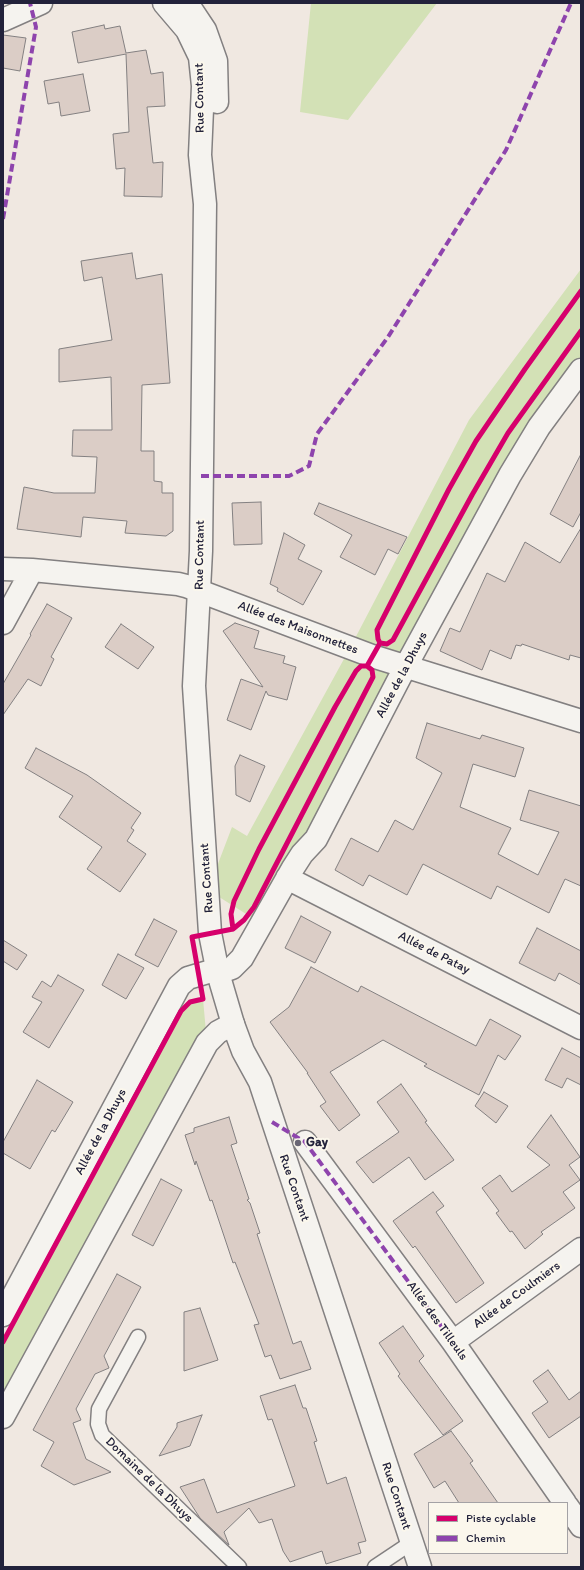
<!DOCTYPE html>
<meta charset="utf-8">
<style>
body{margin:0}
#map{position:relative;width:584px;height:1570px;overflow:hidden;background:#f0e8e1;font-family:Itim,sans-serif}
canvas{display:block}
.frame{position:absolute;inset:0;border:4px solid #22223b;pointer-events:none}
.legend{position:absolute;left:428px;top:1502px;width:140px;height:52px;box-sizing:border-box;background:#fbf7ec;border:1px solid #a4a2a5;margin:0;padding:5px 7px;list-style:none;font-size:12px;color:#22223b}
.legend li{display:flex;align-items:center;gap:8px;height:20px}
.legend b{width:20px;border:1px solid #a4a2a5}
</style>
<div id="map">
<canvas width="584" height="1570"></canvas>
<div class="frame"></div>
<ul class="legend">
<li><b style="height:5px;background:#d6006c"></b>Piste cyclable</li>
<li><b style="height:5px;background:#8e44ad"></b>Chemin</li>
</ul>
</div>
<script>
const ctx = document.querySelector('canvas').getContext('2d');
ctx.lineJoin = 'round';
function fill(path, color) {
  ctx.fillStyle = color;
  ctx.fill(path, 'evenodd');
}
function poly(rows) {
  const path = new Path2D();
  for (const r of rows) {
    path.moveTo(r[0], r[1]);
    for (let i = 2; i < r.length; i += 2) path.lineTo(r[i], r[i + 1]);
  }
  return path;
}
function trace(path, color, width, dash) {
  ctx.strokeStyle = color;
  ctx.lineWidth = width;
  ctx.lineCap = dash ? 'butt' : 'round';
  ctx.setLineDash(dash || []);
  ctx.stroke(path);
}
function label(font, color, halo, rows, align = 'center') {
  ctx.font = font + ' Itim,sans-serif';
  ctx.lineWidth = 4;
  ctx.setLineDash([]);
  ctx.textBaseline = 'middle';
  ctx.strokeStyle = halo;
  ctx.fillStyle = color;
  for (const [text, x, y, turn = 0] of rows) {
    ctx.save();
    ctx.translate(x, y);
    ctx.rotate((+turn || 0) * Math.PI / 180);
    ctx.textAlign = isNaN(turn) ? turn : align;
    if (halo) ctx.strokeText(text, 0, 0);
    ctx.fillText(text, 0, 0);
    ctx.restore();
  }
}
fill(poly([
 [311,3,437,3,348,120,300,112],
 [581,269,581,370,262,924,208,890,232,827,247,836,350,648,469,420],
 [203,999,207,1043,3,1417,3,1342,181,1011,189,1002]
]), '#d3e1b6');
const building = poly([
 [104,25,105,29,120,26,126,53,146,50,151,74,163,72,165,106,147,107,153,163,163,162,162,197,124,196,125,168,116,169,113,134,129,132,126,54,78,63,72,32,104,25],
 [3,35,26,38,20,71,3,68,3,35],
 [83,74,90,111,61,116,59,102,48,104,44,81,83,74],
 [132,253,136,279,162,274,170,383,142,385,141,451,154,451,154,481,162,482,162,493,173,493,173,531,166,536,125,533,127,521,83,517,81,537,17,529,24,487,54,493,95,493,97,457,72,456,73,430,112,430,111,377,59,382,59,349,112,340,102,277,84,281,81,261,132,253],
 [581,454,581,512,573,527,550,514,581,454],
 [261,502,262,544,234,545,232,503,261,502],
 [319,503,360,519,407,537,398,554,388,549,375,575,340,557,352,535,314,514,319,503],
 [581,528,581,658,570,655,569,660,522,644,521,646,516,645,511,659,490,650,482,670,440,651,450,628,460,632,487,573,505,582,525,542,560,563,581,528],
 [284,533,305,545,298,559,322,571,303,605,277,591,278,588,270,584,284,533],
 [47,604,72,618,51,657,54,659,41,686,28,679,3,715,3,684,31,635,30,634,47,604],
 [235,623,259,631,254,648,285,656,283,663,296,667,287,700,268,695,266,691,251,730,227,720,241,679,263,687,223,631,235,623],
 [121,624,154,647,138,669,105,647,121,624],
 [427,723,480,739,482,735,524,748,515,777,473,764,460,807,511,828,498,854,538,875,559,832,520,820,529,790,581,806,581,886,565,879,549,913,497,886,491,899,423,864,407,895,369,875,363,886,335,870,351,838,378,852,395,820,413,830,442,773,416,758,427,723],
 [36,748,87,775,141,813,131,828,134,830,127,841,146,854,120,892,87,869,102,847,59,817,73,796,25,768,36,748],
 [240,755,265,766,250,802,236,795,235,766,240,755],
 [301,916,331,932,315,963,285,948,301,916],
 [154,919,177,931,158,967,135,955,154,919],
 [537,928,581,951,581,985,559,973,555,981,519,963,537,928],
 [3,940,27,955,17,970,3,961,3,940],
 [118,954,144,968,126,999,102,985,118,954],
 [311,967,358,992,361,986,476,1046,490,1019,521,1036,505,1060,498,1055,479,1095,424,1066,427,1064,383,1040,330,1072,360,1115,339,1131,320,1106,326,1102,307,1073,308,1073,270,1022,289,1007,311,967],
 [58,975,84,990,49,1048,23,1032,42,1002,32,997,42,981,51,987,58,975],
 [562,1048,581,1058,581,1085,567,1078,562,1088,545,1080,562,1048],
 [37,1080,73,1102,55,1132,52,1130,30,1169,3,1153,3,1142,37,1080],
 [401,1084,427,1121,425,1122,454,1160,425,1180,409,1157,373,1183,356,1162,399,1132,377,1102,401,1084],
 [484,1092,508,1106,496,1123,475,1106,484,1092],
 [551,1115,580,1157,569,1165,580,1180,563,1192,575,1208,541,1232,543,1234,525,1249,512,1231,510,1232,496,1213,499,1211,482,1188,500,1175,512,1192,550,1165,527,1147,551,1115],
 [229,1117,237,1143,231,1145,249,1199,247,1200,250,1203,260,1233,257,1234,293,1344,301,1341,311,1369,280,1379,271,1355,265,1357,254,1325,259,1324,235,1262,233,1263,212,1200,210,1201,196,1161,195,1165,185,1135,194,1132,194,1128,229,1117],
 [161,1179,182,1190,153,1246,132,1235,161,1179],
 [433,1192,444,1206,436,1212,484,1283,456,1303,415,1246,413,1248,393,1221,433,1192],
 [117,1274,141,1287,104,1356,109,1368,95,1374,76,1409,81,1420,73,1423,86,1459,111,1472,74,1485,41,1466,54,1442,33,1430,117,1274],
 [200,1308,218,1360,184,1371,184,1312,200,1308],
 [403,1326,424,1356,419,1361,463,1421,443,1435,398,1376,400,1374,379,1343,403,1326],
 [548,1370,569,1400,581,1391,581,1416,549,1438,532,1413,548,1402,533,1381,548,1370],
 [295,1385,303,1408,306,1408,317,1441,314,1442,327,1484,346,1477,366,1541,358,1543,361,1553,326,1564,322,1551,290,1562,283,1551,272,1519,259,1523,249,1508,224,1532,229,1545,200,1518,180,1487,204,1479,217,1513,295,1486,272,1419,268,1420,260,1396,295,1385],
 [202,1415,190,1446,159,1456,177,1427,177,1423,202,1415],
 [451,1431,473,1461,470,1463,498,1503,459,1503,445,1481,434,1488,414,1454,451,1431]
]);
fill(building, '#dbcdc6');
trace(building, '#838081', 1);
const lane = poly([
 [138,1337,99,1409,98,1424,102,1435,239,1567],
 [375,1567,411,1543]
]);
const street = poly([
 [3,20,41,3],
 [3,569,32,570,178,584,186,586,372,656,581,721],
 [3,623,32,570],
 [287,878,581,1028],
 [218,973,232,968,242,958,293,868,302,854,316,839,400,677,510,475,539,427,581,370],
 [305,1142,453,1342,565,1503],
 [3,1315,179,986,188,978,218,969],
 [453,1342,581,1249],
 [3,1417,207,1043,218,1032,233,1024],
 [567,1506,581,1526]
]);
const secondary = poly([
 [164,3,187,30,200,57,203,86,200,155,205,204,201,551,194,686,210,933,218,973,233,1024,243,1051,260,1082,420,1567],
 [187,3,205,30,216,61,217,102]
]);
trace(lane, '#838081', 17);
trace(street, '#838081', 25);
trace(secondary, '#838081', 25);
trace(lane, '#f5f3ef', 14);
trace(street, '#f5f3ef', 22);
trace(secondary, '#f5f3ef', 22);
trace(poly([
 [3,219,36,27,30,3],
 [201,476,289,476,309,466,317,434,388,337,506,150,571,3],
 [272,1122,305,1142,453,1342]
]), '#8e44ad', 4, [8, 4]);
trace(poly([
 [380,643,387,644,393,640,472,495,508,433,581,331],
 [233,929,244,920,254,907,373,677,372,670,367,666],
 [3,1342,181,1011,190,1002,203,999,192,937,233,929,231,914,234,901,259,849,335,707,356,671,361,666,367,666,380,643,378,639,377,630,449,489,476,441,525,369,581,291]
]), '#d6006c', 5);
for (const [x, y, r, color] of [
 [298,1143,4,"#6a6775"]
]) {
  const dot = new Path2D();
  dot.arc(x, y, r, 0, 2 * Math.PI);
  ctx.fillStyle = color;
  ctx.fill(dot);
  trace(dot, '#fbf7ec', 1.5);
}
label('13px', '#22223b', '#fbf7ec', [
 ["Rue Contant",200,98,-91],
 ["Rue Contant",200,555,-89],
 ["Allée des Maisonnettes",298,628,21],
 ["Allée de la Dhuys",402,675,-62],
 ["Rue Contant",207,878,-94],
 ["Allée de Patay",434,953,27],
 ["Allée de la Dhuys",101,1132,-62],
 ["Rue Contant",294,1188,71],
 ["Allée de Coulmiers",517,1295,-36],
 ["Allée des Tilleuls",437,1321,54],
 ["Domaine de la Dhuys",149,1480,44],
 ["Rue Contant",396,1496,72]
]);
label('bold 13px', '#22223b', '#fbf7ec', [
 ["Gay",306,1143]
], 'left');
</script>
